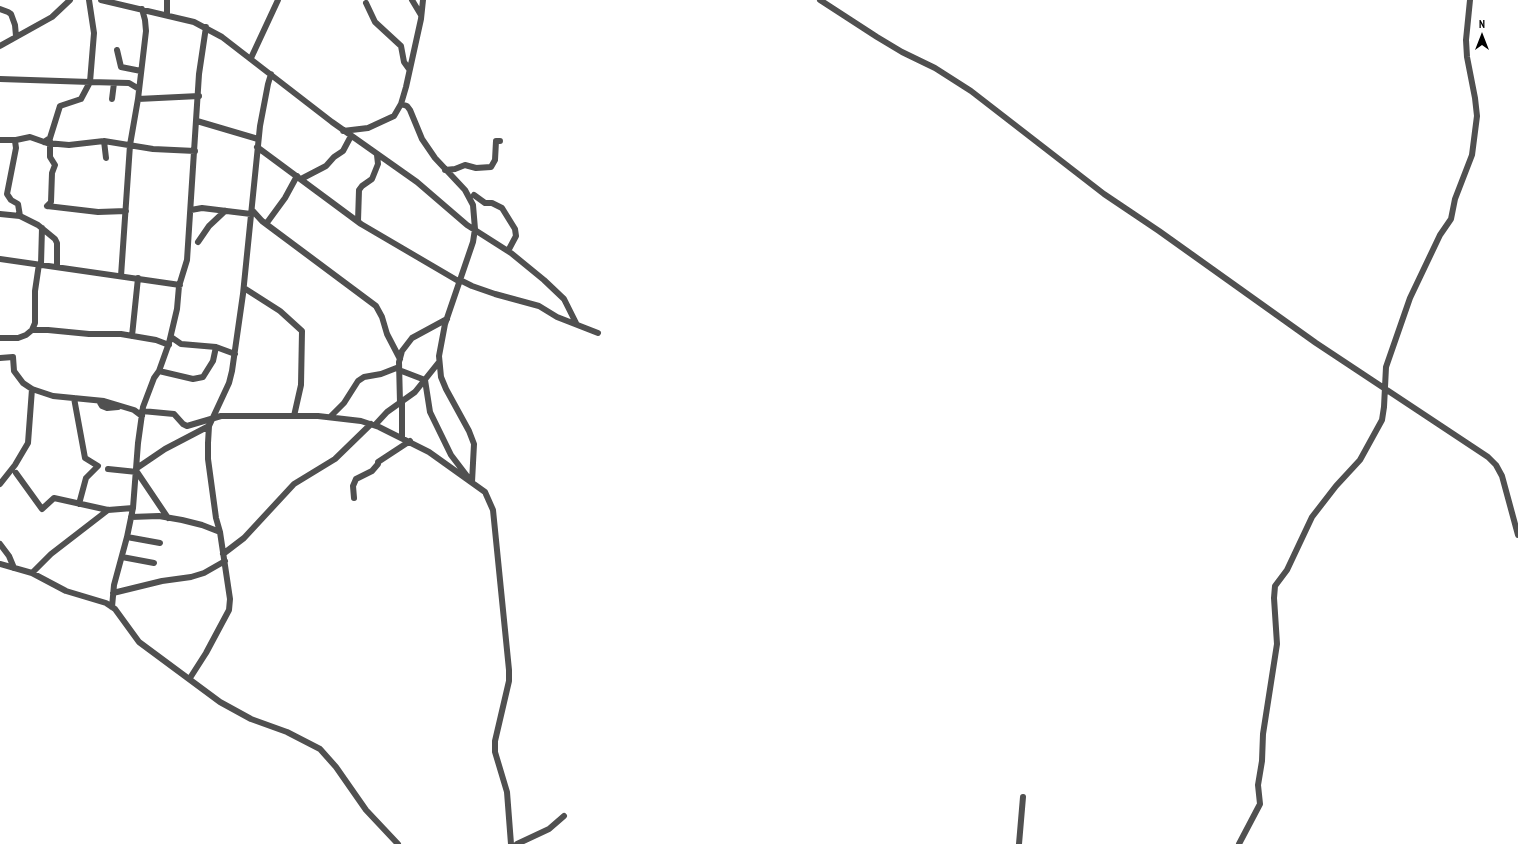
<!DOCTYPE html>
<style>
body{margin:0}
#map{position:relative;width:1518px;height:844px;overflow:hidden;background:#fff;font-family:"PT Sans Narrow",sans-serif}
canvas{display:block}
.north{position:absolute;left:1462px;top:16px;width:40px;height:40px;-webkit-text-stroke:3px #fff;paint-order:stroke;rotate:0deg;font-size:11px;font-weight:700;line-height:16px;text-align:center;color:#000}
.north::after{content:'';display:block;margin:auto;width:14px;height:18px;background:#000;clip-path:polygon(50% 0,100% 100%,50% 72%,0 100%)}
</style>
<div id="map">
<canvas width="1518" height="844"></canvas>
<div class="north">N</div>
</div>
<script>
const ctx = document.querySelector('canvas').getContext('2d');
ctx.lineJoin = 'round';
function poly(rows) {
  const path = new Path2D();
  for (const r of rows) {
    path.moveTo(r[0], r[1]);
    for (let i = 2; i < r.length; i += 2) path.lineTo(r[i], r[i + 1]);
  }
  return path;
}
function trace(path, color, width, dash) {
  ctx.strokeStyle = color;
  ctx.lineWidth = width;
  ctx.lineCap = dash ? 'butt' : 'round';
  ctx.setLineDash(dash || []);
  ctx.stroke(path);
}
trace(poly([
 [101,0,194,22,222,37,332,122,417,182,467,225,511,253,544,280,564,299,576,323],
 [412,0,421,15],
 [820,0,877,37,902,52,935,68,971,91,1104,194,1159,231,1316,343,1488,457,1496,465,1502,476,1518,535],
 [366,3,375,22,401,46,404,62,409,69],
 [0,9,8,12,11,14,15,25,16,36],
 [167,14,167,0],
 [0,46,52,17,70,0],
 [117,50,121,67,141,71],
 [251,58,278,0],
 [0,79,90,82],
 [90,82,129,83,139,89],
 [112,99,114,83],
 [138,99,199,96],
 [401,104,407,106,410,110,422,139,435,158,465,190,473,205,475,229,473,242,445,324,439,356,441,377,446,389,469,431,474,444,472,482],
 [197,121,258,139],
 [343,131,368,128,394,116,401,104,406,87,421,19,423,0],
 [0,140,16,140,30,137,47,143,69,145,104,141,153,149,195,151],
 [15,141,16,148,7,194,11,200,18,204,20,216],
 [104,141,106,158],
 [44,142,50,138,60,106,81,99,90,82,94,33,89,0],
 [257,147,361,224,460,282],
 [445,170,455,169,465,165,476,168,491,167,495,160,496,141,500,141],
 [301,179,326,166,334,157,343,151,351,136],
 [474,195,485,203,492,203,502,208,515,229,516,236,508,251],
 [47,206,98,212,126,211],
 [47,206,51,202,52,173,55,165,50,157,50,141],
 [191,210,202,208,251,214],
 [252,210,262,221,376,306,382,317,387,334,400,359],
 [0,214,20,216,38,225,55,239,57,243,57,266],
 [358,221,359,190,362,186,372,179,378,164,377,155],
 [266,224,285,198,297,176],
 [198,242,209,226,225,211],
 [0,259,180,285],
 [41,264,42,228],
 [121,276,130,145,138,99,146,31,145,20,142,9],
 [460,280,472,286,495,294,539,306,557,317,598,333],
 [244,288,280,311,302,331,301,385,294,416],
 [32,330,48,330,89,334,121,334,156,340,169,345],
 [132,336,138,278],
 [171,337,181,344,216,347,235,354],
 [0,338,18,338,26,335,32,330,35,323,35,291,39,264],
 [0,358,13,357,14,371,23,383,32,389,53,396,104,401,134,410,142,416],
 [399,370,425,380,430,412,451,455,467,476],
 [159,371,193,379,203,377,213,361,216,347],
 [74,398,85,458,98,466,86,478,79,504],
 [99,401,102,406,107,408,118,407],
 [402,402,402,438],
 [400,403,399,362,402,351,412,338,447,319],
 [142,411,174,414,183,424,187,426,221,416,318,416,361,421,379,427,429,452,485,492,493,510,509,670,509,681,495,741,495,752,507,792,511,844],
 [330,417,344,403,358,381,364,377,381,374,399,367],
 [375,425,387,412,415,392,439,362],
 [137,468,165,449,209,426],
 [108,469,137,472,168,518],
 [16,473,42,509,54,498,108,510,133,508],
 [0,484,15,465,28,443,32,389],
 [354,498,353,486,356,479,372,471,378,464,378,462,410,441],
 [131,517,159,516,182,520,202,525,220,532],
 [127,537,160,543],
 [0,544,9,556,14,568],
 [223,554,244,538,294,484,335,459,371,424],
 [122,557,154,563],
 [0,564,32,573,66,591,106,603,115,609,139,642,220,702,251,719,287,732,320,749,336,767,366,810,398,844],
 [32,573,51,554,108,510],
 [113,593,162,581,191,577,204,573,225,561],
 [112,607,114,585,127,537,133,508,138,443,143,407,154,378,159,371,169,343,177,309,179,286,187,260,199,74,206,27],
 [190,678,206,653,229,610,230,599,220,532,216,518,208,459,208,443,209,426,229,383,232,371,243,294,260,126,268,84,271,74],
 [517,844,549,829,564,816],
 [1019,844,1023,797],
 [1239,844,1260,804,1258,785,1262,761,1263,734,1277,644,1274,598,1275,586,1287,570,1312,517,1336,486,1360,460,1382,420,1384,407,1386,367,1410,298,1440,235,1451,219,1455,199,1472,155,1477,116,1475,98,1467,57,1466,40,1470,0]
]), '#505050', 6);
</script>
